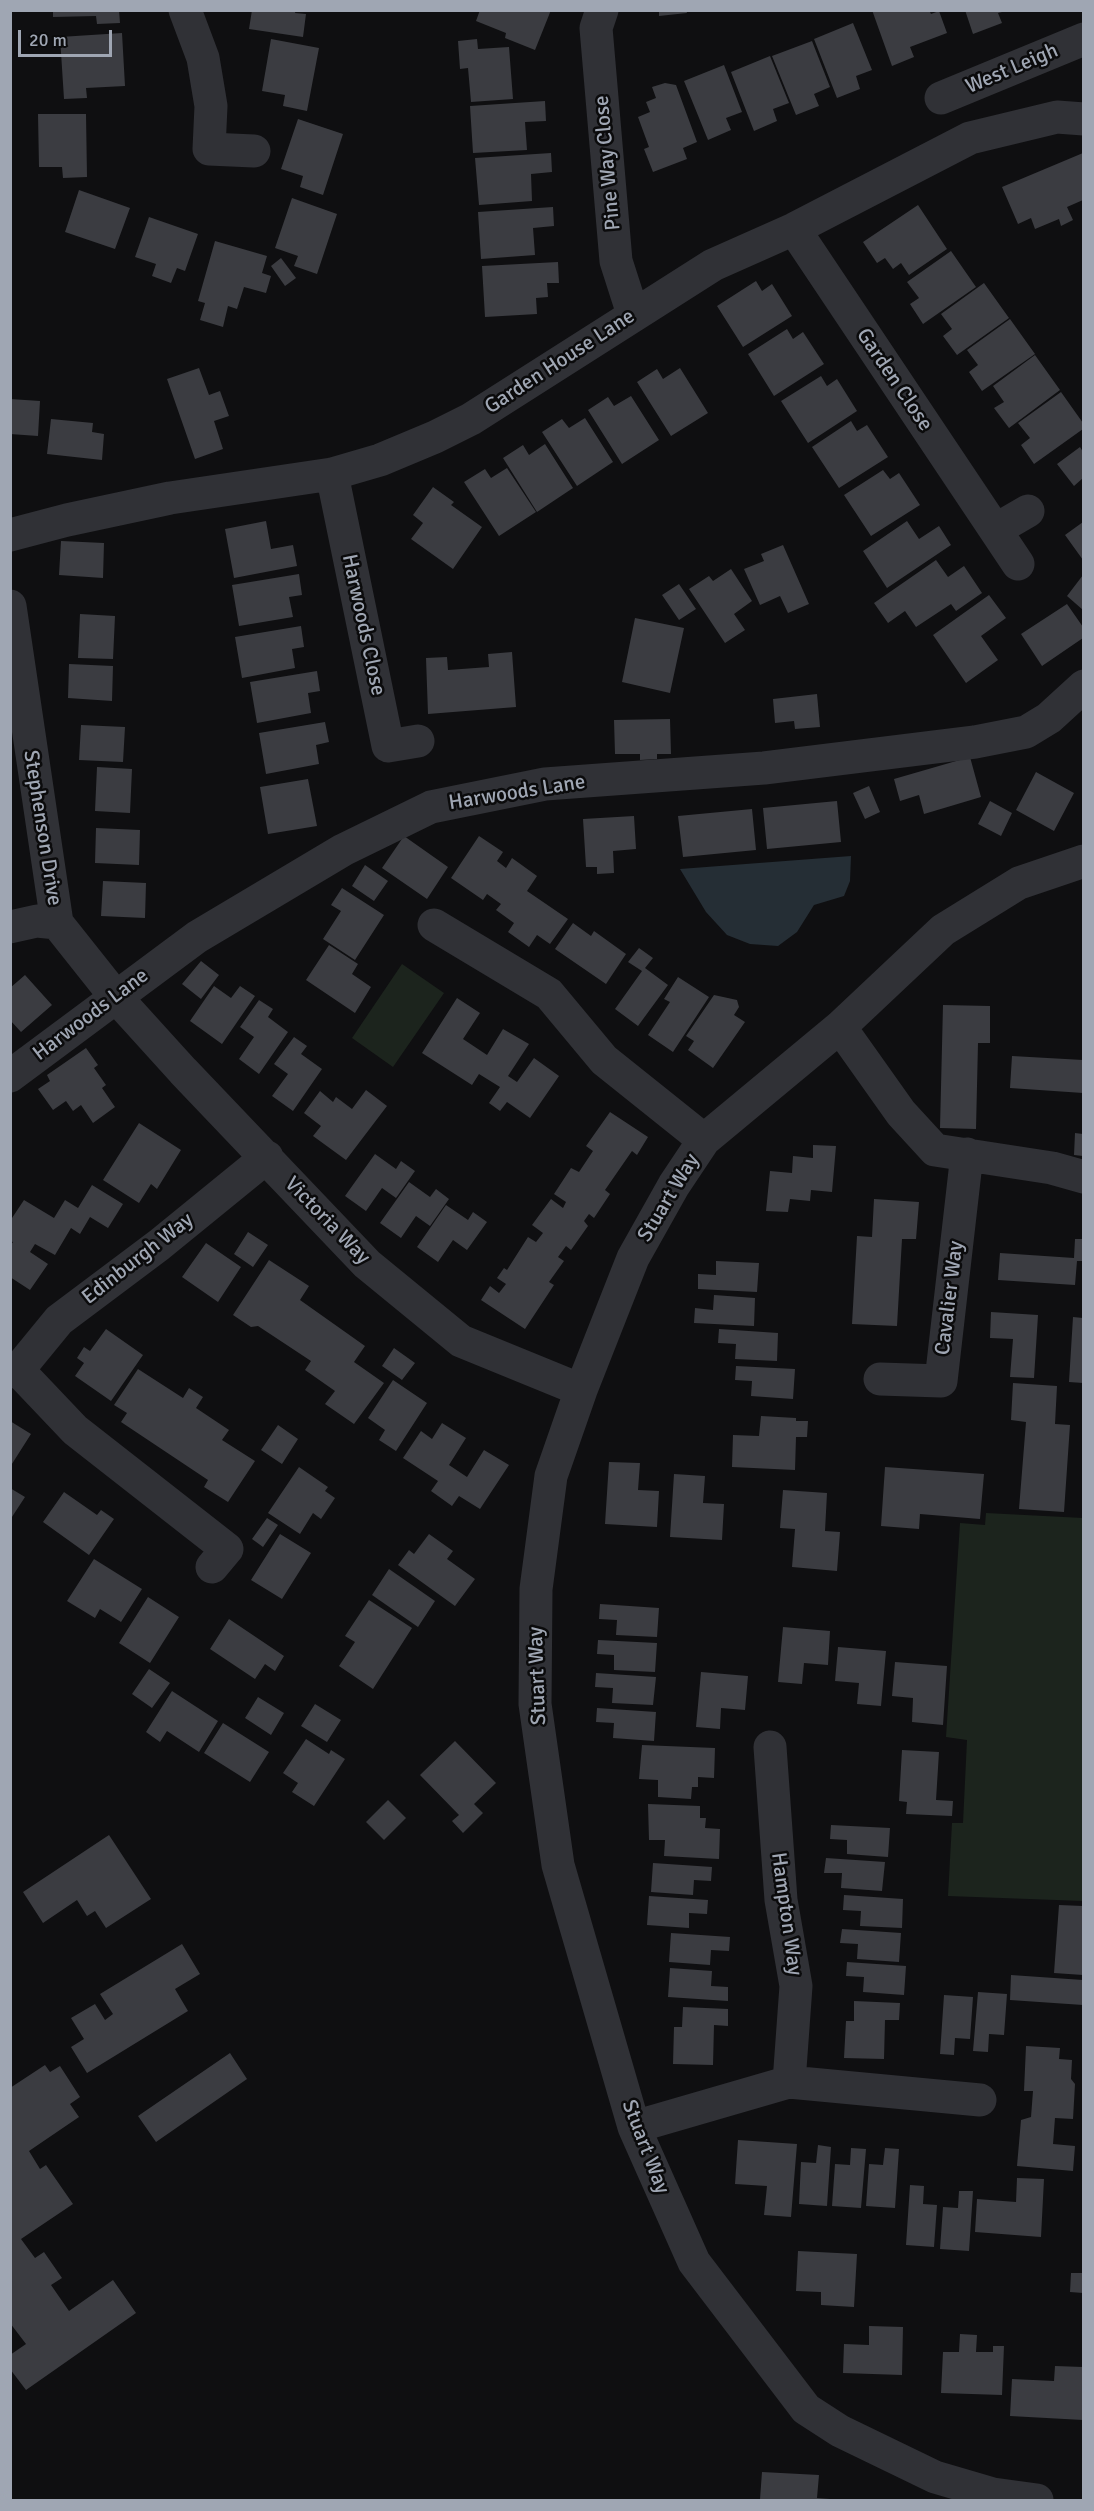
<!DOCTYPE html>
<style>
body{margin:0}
#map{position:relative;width:1094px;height:2511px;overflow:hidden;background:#0f0f11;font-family:Signika,sans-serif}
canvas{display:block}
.frame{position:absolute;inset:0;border:12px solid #9fa6b3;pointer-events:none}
.scale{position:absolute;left:18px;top:30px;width:94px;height:27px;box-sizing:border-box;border:3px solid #9fa6b3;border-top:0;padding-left:8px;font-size:18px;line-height:21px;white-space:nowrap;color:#9fa6b3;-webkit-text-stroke:4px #0b0b0c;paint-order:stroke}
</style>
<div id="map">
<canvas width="1094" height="2511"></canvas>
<div class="frame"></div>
<div class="scale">20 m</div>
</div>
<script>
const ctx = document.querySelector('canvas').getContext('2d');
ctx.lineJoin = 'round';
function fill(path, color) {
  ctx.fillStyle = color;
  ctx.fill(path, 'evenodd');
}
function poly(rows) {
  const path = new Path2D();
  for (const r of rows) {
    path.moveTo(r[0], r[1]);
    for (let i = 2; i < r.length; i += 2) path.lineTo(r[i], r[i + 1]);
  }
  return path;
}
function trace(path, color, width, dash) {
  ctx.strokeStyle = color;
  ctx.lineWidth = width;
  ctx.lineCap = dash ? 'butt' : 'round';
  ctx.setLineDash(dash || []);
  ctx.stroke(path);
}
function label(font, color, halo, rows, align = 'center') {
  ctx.font = font + ' Signika,sans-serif';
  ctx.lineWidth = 5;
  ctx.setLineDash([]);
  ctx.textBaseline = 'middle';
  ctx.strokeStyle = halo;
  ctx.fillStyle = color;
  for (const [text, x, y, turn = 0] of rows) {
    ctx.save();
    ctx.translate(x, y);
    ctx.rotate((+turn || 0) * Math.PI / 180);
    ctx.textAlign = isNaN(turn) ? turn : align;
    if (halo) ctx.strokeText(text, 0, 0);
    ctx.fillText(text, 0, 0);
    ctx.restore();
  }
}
fill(poly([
 [402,964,444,993,393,1067,352,1038],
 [986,1513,1083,1518,1083,1901,948,1896,952,1823,963,1823,967,1740,946,1737,960,1523,985,1525]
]), '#1c241d');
fill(poly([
 [851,856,850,881,844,896,814,905,797,932,778,946,750,944,727,935,706,912,680,869]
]), '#252e35');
fill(poly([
 [53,10,119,10,120,23,97,24,96,16,53,17],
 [252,10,296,10,295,13,306,14,303,37,249,29],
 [480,10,551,10,535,50,505,38,506,33,476,21],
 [659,10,686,10,687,13,659,16],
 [872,10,929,10,931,14,939,11,947,33,910,47,914,57,892,66],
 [965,10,1005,10,1006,11,998,13,1002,23,973,34],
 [853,23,872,70,856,76,860,89,837,98,814,39],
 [122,33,125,86,86,88,87,98,64,99,60,37],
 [271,39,319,48,307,111,283,106,285,95,262,91],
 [477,39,478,49,509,47,513,99,471,102,468,68,460,69,458,41],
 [812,41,830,87,814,94,819,106,796,115,772,56],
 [770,56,789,103,773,109,777,121,754,131,731,72],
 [724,65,742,112,726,118,731,130,708,140,684,81],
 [665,83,676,85,697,142,683,148,687,159,653,172,644,149,649,147,638,117,650,112,646,102,656,98,652,87],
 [545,101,546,121,525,122,527,150,473,153,470,106],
 [38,114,86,114,87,177,63,178,62,167,39,167],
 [298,119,343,134,323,195,300,187,303,176,281,169],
 [551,153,552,172,531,174,532,201,479,205,475,158],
 [1083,153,1083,200,1067,207,1073,220,1061,226,1059,219,1035,229,1031,218,1018,224,1002,187],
 [79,190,130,208,115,249,65,232],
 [292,198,337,214,317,274,294,266,298,256,275,248],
 [918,205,947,249,909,275,901,263,893,269,885,258,877,263,863,242],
 [553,207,554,226,533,228,535,255,481,259,478,212],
 [149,217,198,234,185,271,177,268,171,283,152,276,156,264,135,257],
 [215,241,267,256,262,273,271,276,266,293,244,287,237,309,228,306,223,327,200,320,205,303,198,301],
 [951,251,976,287,923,324,910,304,919,298,907,282],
 [281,258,296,278,285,286,271,266],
 [558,262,559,283,547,283,548,297,536,298,537,314,485,317,482,266],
 [756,281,762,291,772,284,792,316,743,347,717,306],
 [984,283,1009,318,957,355,943,336,952,329,941,314],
 [1010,319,1035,354,982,391,969,372,978,365,967,350],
 [787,329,793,339,803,332,824,364,774,396,748,354],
 [1035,355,1060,390,1009,428,994,408,1004,402,993,386],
 [199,368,209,395,220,391,229,416,214,421,223,449,195,459,167,379],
 [680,368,708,413,671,436,637,382,657,369,663,379],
 [821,376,827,386,837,379,857,411,808,443,781,401],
 [1061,392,1083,423,1083,429,1034,464,1021,445,1030,438,1018,423],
 [631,396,659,440,622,464,588,410,608,397,614,406],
 [10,399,40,401,38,436,10,434],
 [585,418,613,462,577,486,542,432,562,419,569,428],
 [51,419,93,423,92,432,104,434,102,460,47,454],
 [851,421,857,431,867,425,888,457,839,488,812,447],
 [545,444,573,488,537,512,503,458,523,445,529,455],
 [1080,447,1083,452,1083,478,1074,486,1057,464],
 [507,468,536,512,499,536,464,482,485,469,491,478],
 [883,470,890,479,899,473,920,505,871,536,844,495],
 [433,487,454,502,451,505,482,527,453,569,411,539,423,523,413,515],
 [266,521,271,549,293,545,297,566,234,578,225,529],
 [907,521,919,539,939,526,951,545,887,588,863,551],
 [1083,522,1083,560,1065,535],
 [61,541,104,543,103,578,59,575],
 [783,545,809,604,788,613,780,596,760,605,744,569,764,561,761,554],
 [936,560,948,577,964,566,982,593,956,611,951,604,916,627,905,611,888,623,874,603],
 [731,569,752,601,734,614,745,630,725,643,689,589,709,576,713,581],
 [299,574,302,595,289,597,293,617,239,626,232,585],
 [1083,575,1083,610,1067,596],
 [679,584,696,609,679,620,662,595],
 [989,595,1006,618,981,636,998,660,966,683,933,635],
 [1067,604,1083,627,1083,638,1042,666,1021,634],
 [80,614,115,616,113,659,78,658],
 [635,618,684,628,670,693,622,682],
 [301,626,304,647,292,649,295,668,242,678,235,637],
 [512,652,516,707,428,714,426,658,447,657,448,670,489,667,488,654],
 [69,664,113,666,112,701,68,698],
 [317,671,320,691,308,693,311,713,257,723,250,682],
 [817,694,820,727,795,729,794,721,775,723,773,699],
 [670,719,671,754,657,754,657,759,640,760,640,754,615,754,614,720],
 [325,722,329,742,316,745,319,764,266,774,259,733],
 [81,725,125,727,123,762,79,760],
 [970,757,981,797,924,814,919,795,900,801,894,779],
 [97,767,132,769,130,813,95,811],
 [1036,772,1074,793,1054,831,1016,810],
 [308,779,317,826,268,834,260,787],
 [869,786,880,812,865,819,853,793],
 [837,801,841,842,767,849,763,808],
 [990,801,1012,813,1001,836,978,824],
 [752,809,756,850,683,857,678,816],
 [634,816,636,849,613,851,614,873,597,874,597,867,586,867,583,819],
 [96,828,140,830,139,865,95,863],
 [404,836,448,867,427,899,382,868],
 [479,836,503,852,497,861,506,868,512,858,537,876,527,891,568,919,550,944,537,935,529,947,508,932,514,923,496,910,501,904,487,894,483,900,451,878],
 [365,865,388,881,374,901,352,886],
 [103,881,146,883,145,918,101,916],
 [342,888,384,915,355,960,323,939,341,911,331,905],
 [573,923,591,936,594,931,626,954,606,984,555,949],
 [329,945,358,964,352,974,371,987,355,1013,306,980],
 [639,948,653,958,645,968,668,985,638,1026,615,1009,642,971,628,962],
 [201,961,219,975,201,999,182,984],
 [25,975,52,1005,21,1032,10,1020,10,988],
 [678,977,709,997,673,1052,648,1035,670,1002,664,999],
 [214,986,231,998,240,986,255,996,222,1044,190,1021],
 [714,995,737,1000,739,1007,734,1015,745,1022,713,1068,688,1050,694,1041,686,1036],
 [457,998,480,1013,463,1039,487,1055,503,1029,529,1044,508,1076,517,1082,534,1058,559,1076,530,1118,507,1102,500,1111,489,1103,500,1087,479,1074,472,1085,422,1053],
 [259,1000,273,1009,268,1017,288,1032,259,1074,239,1059,254,1037,240,1027],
 [943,1005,990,1006,990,1043,978,1043,976,1129,940,1128],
 [294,1037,307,1046,301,1054,322,1069,293,1111,272,1096,288,1074,274,1064],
 [86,1048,98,1065,94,1068,106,1085,102,1088,115,1107,93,1123,81,1105,73,1111,66,1101,53,1110,38,1089,50,1081,47,1075],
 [1012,1056,1083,1060,1083,1093,1010,1088],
 [366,1090,387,1106,346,1160,313,1136,321,1126,304,1113,320,1091,333,1102,336,1097,352,1109],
 [610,1112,648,1137,637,1155,632,1151,605,1190,610,1194,594,1218,589,1214,584,1221,588,1226,571,1250,566,1246,558,1257,564,1261,549,1282,554,1285,525,1329,481,1300,490,1286,499,1293,506,1284,497,1278,504,1268,507,1270,528,1237,536,1242,543,1233,532,1225,551,1199,563,1208,566,1202,554,1194,571,1168,579,1172,593,1151,586,1146],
 [139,1123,181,1150,157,1189,151,1184,139,1203,103,1180],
 [1075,1133,1083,1134,1083,1156,1074,1155],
 [813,1145,836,1146,832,1192,811,1190,810,1201,790,1199,788,1212,766,1211,770,1171,792,1173,793,1156,813,1158],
 [375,1154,396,1169,401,1161,415,1171,396,1198,382,1188,366,1211,345,1196],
 [409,1182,430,1197,436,1189,449,1199,430,1226,416,1216,401,1238,380,1223],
 [92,1185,123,1204,108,1228,90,1217,80,1234,71,1228,55,1255,35,1244,30,1252,48,1264,30,1290,10,1277,10,1246,13,1242,10,1241,10,1221,24,1200,54,1218,65,1200,78,1208],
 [874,1199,919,1202,916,1239,902,1239,897,1326,852,1324,857,1236,872,1237],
 [446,1205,468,1220,473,1212,487,1222,467,1250,453,1240,438,1262,417,1247],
 [248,1232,268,1245,253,1267,234,1254],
 [1075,1239,1083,1239,1083,1261,1077,1261,1075,1285,998,1280,1000,1253,1074,1258],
 [206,1243,241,1267,218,1302,182,1277],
 [269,1260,309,1286,300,1300,365,1346,354,1362,384,1383,354,1424,325,1404,335,1391,305,1370,311,1361,258,1326,251,1327,233,1315],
 [716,1261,759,1263,757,1292,698,1289,698,1274,716,1275],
 [714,1295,755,1298,754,1326,694,1323,695,1308,713,1310],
 [991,1312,1038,1315,1034,1378,1010,1377,1013,1339,990,1338],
 [1073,1317,1083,1318,1083,1383,1069,1382],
 [106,1329,143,1355,111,1401,75,1376,84,1363,77,1358,84,1347,90,1351],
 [719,1329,778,1333,777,1361,735,1359,736,1344,718,1343],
 [394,1348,415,1363,402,1380,382,1366],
 [736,1366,795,1369,793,1399,751,1396,752,1381,735,1380],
 [138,1369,183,1398,189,1388,203,1397,196,1408,229,1430,222,1440,255,1461,228,1502,204,1487,208,1480,121,1422,127,1413,114,1405],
 [393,1380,427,1403,396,1451,379,1440,385,1430,368,1418],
 [1013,1383,1057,1386,1055,1424,1070,1425,1064,1512,1019,1509,1026,1422,1011,1420],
 [761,1416,796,1418,796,1421,808,1421,807,1437,796,1437,795,1470,732,1467,733,1435,759,1436],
 [10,1421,31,1434,10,1467],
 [442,1423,466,1438,449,1465,467,1477,484,1450,509,1465,480,1509,459,1496,452,1506,431,1491,438,1481,403,1458,421,1431,432,1439],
 [278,1425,298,1439,282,1464,261,1450],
 [609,1462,640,1463,638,1490,659,1491,657,1527,605,1524],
 [299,1467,328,1487,325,1491,335,1498,321,1519,313,1513,300,1534,268,1513],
 [885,1467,984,1474,980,1519,920,1514,919,1529,881,1526],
 [674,1474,705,1476,703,1503,724,1504,722,1540,670,1537],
 [10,1488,25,1497,10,1520],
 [783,1490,827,1493,825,1531,840,1532,837,1571,792,1567,795,1529,780,1528],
 [64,1492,97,1515,101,1510,114,1519,89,1555,43,1522],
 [267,1518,278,1525,263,1547,252,1539],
 [280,1534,311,1553,282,1599,251,1580],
 [429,1534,453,1551,447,1559,475,1579,455,1606,398,1565,409,1550,414,1554],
 [94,1559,142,1589,121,1622,100,1609,95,1618,67,1601],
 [389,1569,435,1601,418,1627,372,1595],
 [148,1597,179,1617,150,1663,119,1643],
 [369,1600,412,1628,373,1689,339,1666,355,1642,345,1636],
 [600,1604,659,1608,657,1637,616,1635,617,1620,599,1619],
 [229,1619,284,1656,275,1671,265,1664,255,1679,210,1649],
 [783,1627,830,1631,828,1665,804,1663,802,1684,778,1682],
 [598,1640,657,1643,655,1672,614,1670,614,1655,597,1654],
 [838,1647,886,1651,881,1706,857,1704,859,1683,835,1681],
 [895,1662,947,1666,943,1725,912,1722,913,1698,892,1696],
 [149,1669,170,1683,152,1708,132,1694],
 [701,1672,748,1676,745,1710,721,1708,720,1729,696,1727],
 [596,1673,656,1677,653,1705,612,1703,613,1688,595,1687],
 [172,1691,218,1721,199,1752,167,1731,160,1742,146,1732],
 [258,1697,284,1713,271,1735,245,1718],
 [315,1704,341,1720,327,1742,301,1726],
 [597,1708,656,1712,654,1741,613,1738,614,1723,596,1722],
 [223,1723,269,1752,250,1782,204,1753],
 [306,1739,329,1754,331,1750,345,1759,314,1806,292,1792,298,1783,283,1773],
 [455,1741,496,1783,474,1804,483,1813,463,1833,452,1821,459,1815,420,1775],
 [642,1745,715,1748,714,1778,698,1777,698,1787,692,1787,691,1799,658,1797,658,1780,639,1779],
 [902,1750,939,1752,936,1800,953,1801,952,1816,906,1814,907,1802,899,1801],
 [388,1800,406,1818,384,1840,366,1822],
 [648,1804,700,1806,700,1818,706,1818,705,1828,720,1829,719,1859,664,1856,665,1840,649,1840],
 [831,1825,890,1828,888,1857,847,1854,847,1840,830,1839],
 [109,1835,151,1899,106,1928,95,1911,87,1916,77,1900,43,1923,23,1892],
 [826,1858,885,1862,882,1891,841,1888,842,1873,824,1873],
 [653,1863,712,1867,711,1881,694,1880,693,1895,651,1892],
 [844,1895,903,1899,902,1928,860,1926,861,1911,843,1910],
 [649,1896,708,1900,707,1914,689,1913,689,1928,647,1925],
 [1059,1905,1083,1906,1083,1975,1054,1973],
 [842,1929,901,1933,899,1962,857,1959,858,1944,840,1943],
 [671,1933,730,1937,729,1951,711,1950,710,1965,669,1962],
 [182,1944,200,1974,175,1989,188,2011,87,2073,71,2047,84,2039,71,2018,95,2004,105,2020,113,2014,100,1994],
 [847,1962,906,1966,904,1995,863,1992,864,1977,846,1976],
 [670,1968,712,1971,711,1986,728,1987,728,2001,668,1997],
 [1011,1975,1083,1980,1083,2005,1010,2000],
 [978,1992,1007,1994,1004,2035,989,2034,988,2052,973,2051],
 [944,1995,973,1997,970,2039,955,2038,954,2055,940,2054],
 [854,2001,900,2003,899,2020,885,2020,884,2059,844,2058,846,2021,854,2021],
 [683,2007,728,2009,728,2026,714,2025,713,2065,673,2064,674,2027,682,2027],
 [1026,2046,1060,2048,1059,2059,1072,2060,1071,2079,1075,2084,1073,2119,1055,2118,1053,2144,1075,2146,1073,2171,1017,2166,1021,2120,1031,2117,1033,2091,1024,2091],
 [230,2053,247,2079,156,2142,138,2116],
 [45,2065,50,2072,60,2066,80,2097,70,2104,79,2117,29,2151,40,2169,46,2165,73,2204,21,2239,35,2258,44,2252,62,2278,51,2285,69,2311,113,2280,136,2313,26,2390,10,2369,10,2355,26,2344,10,2323,10,2088],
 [738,2140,797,2144,791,2217,764,2215,767,2186,735,2184],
 [818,2145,831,2147,827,2206,799,2204,801,2162,816,2163],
 [851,2148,866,2149,861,2208,832,2206,835,2164,850,2165],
 [885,2148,899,2149,895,2208,866,2206,869,2164,883,2165],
 [1017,2178,1044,2179,1041,2237,975,2232,977,2199,1016,2202],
 [910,2185,924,2186,923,2204,937,2205,934,2247,906,2245],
 [959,2191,973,2191,969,2251,940,2249,943,2207,958,2208],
 [798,2251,857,2254,854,2307,821,2305,821,2292,796,2291],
 [1071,2273,1083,2273,1083,2293,1070,2292],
 [869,2326,903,2327,902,2375,843,2373,844,2344,869,2345],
 [960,2334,977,2335,976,2352,993,2352,993,2346,1004,2346,1002,2395,941,2393,943,2352,959,2352],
 [1055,2366,1083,2367,1083,2420,1010,2416,1012,2379,1054,2381],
 [762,2472,819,2475,817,2498,830,2499,830,2500,760,2499]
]), '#3b3c41');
trace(poly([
 [185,10,203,58,211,106,209,149,254,151],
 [602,10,596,28,616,261,633,314],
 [941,98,1084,39],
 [794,229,1018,564],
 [332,474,388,746,418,741],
 [997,529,1028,511],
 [10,535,67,520,170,498,332,474,380,460,435,437,471,419,713,265,794,229,970,138,1057,117,1084,119],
 [10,606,57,923,115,996,183,1071,367,1264,461,1341,581,1390],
 [434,925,549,994,604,1060,704,1140],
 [10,927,37,921,57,923],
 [840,1027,901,1113,935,1150,1052,1168,1084,1177],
 [10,1076,197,937,343,850,431,807,545,784,764,768,975,742,1026,732,1049,718,1084,686],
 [18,1370,75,1430,227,1549,212,1567],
 [10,1372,18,1370,59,1320,159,1245,267,1157],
 [880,1379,941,1381,967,1154],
 [789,2082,980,2100],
 [634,2127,789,2082,796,1986,781,1900,770,1747],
 [1037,2500,993,2494,935,2477,840,2431,806,2409,694,2262,634,2127,558,1865,535,1704,536,1589,551,1476,581,1390,633,1258,674,1185,704,1140,840,1027,943,930,1019,883,1084,861]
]), '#303136', 33);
label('21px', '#9fa6b3', '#0b0b0c', [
 ["West Leigh",1012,69,-23],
 ["Pine Way Close",608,163,-95],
 ["Garden House Lane",560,362,-33],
 ["Garden Close",894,380,56],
 ["Harwoods Close",363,625,78],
 ["Harwoods Lane",517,793,-9],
 ["Stephenson Drive",42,828,81],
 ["Harwoods Lane",91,1015,-37],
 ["Stuart Way",669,1198,-59],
 ["Victoria Way",327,1221,46],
 ["Edinburgh Way",138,1259,-38],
 ["Cavalier Way",950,1298,-83],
 ["Stuart Way",538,1676,-92],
 ["Hampton Way",786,1914,82],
 ["Stuart Way",645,2147,69]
]);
</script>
